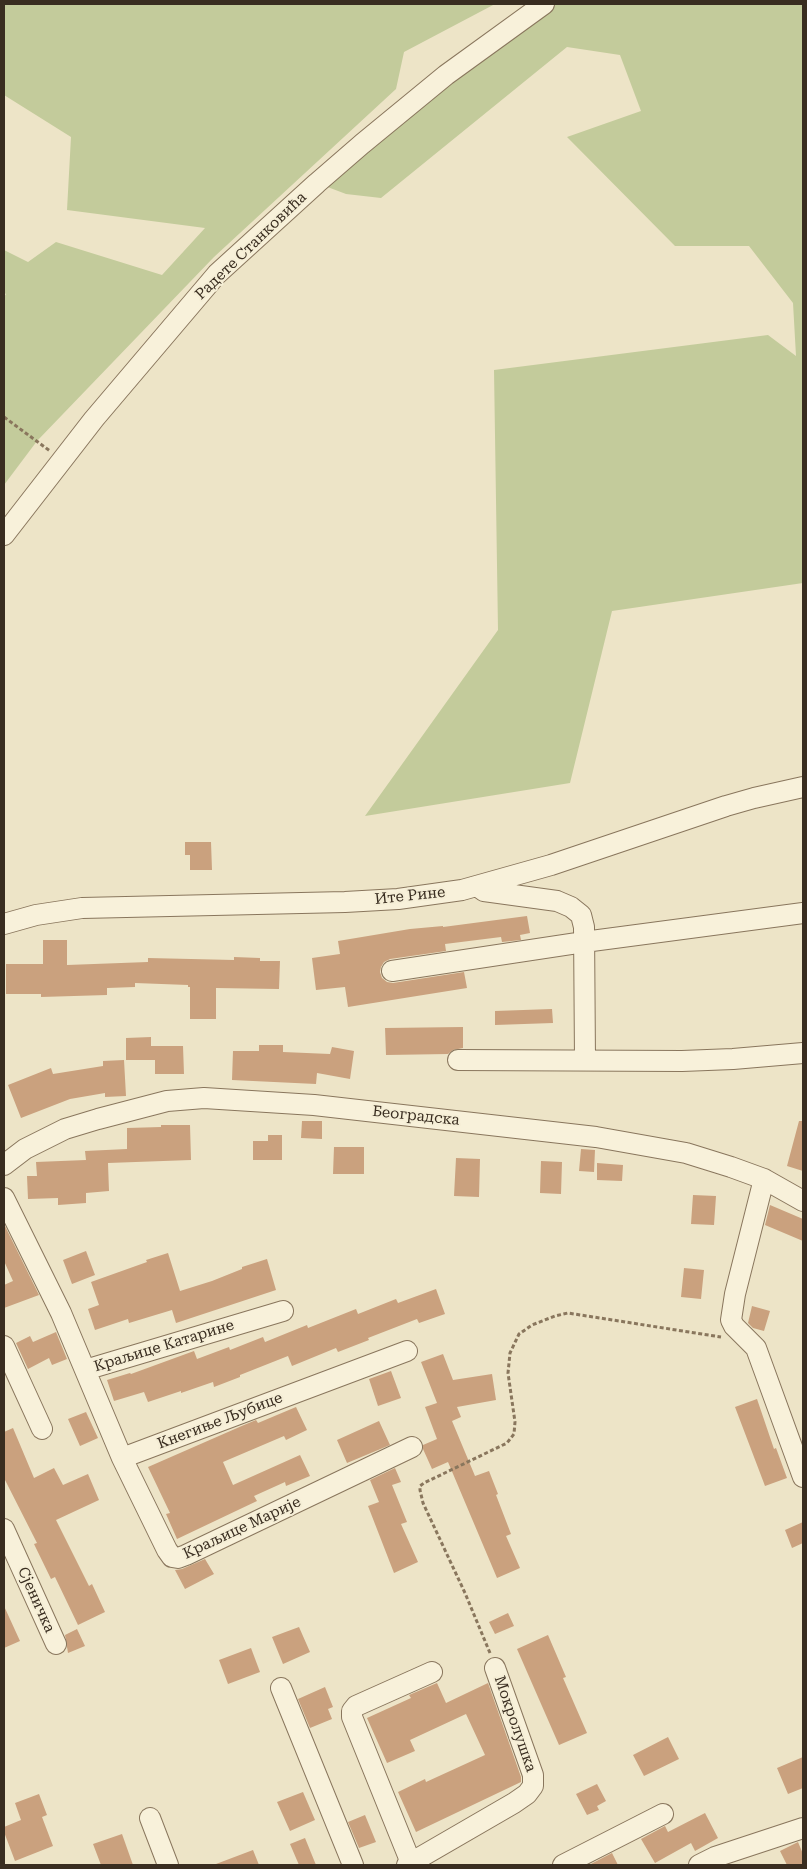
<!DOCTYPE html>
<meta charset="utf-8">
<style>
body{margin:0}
#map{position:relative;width:807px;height:1869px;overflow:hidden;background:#ede4c7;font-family:"Roboto Serif",serif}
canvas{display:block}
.frame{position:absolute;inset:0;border:5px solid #392d20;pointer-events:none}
</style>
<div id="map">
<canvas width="807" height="1869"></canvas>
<div class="frame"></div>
</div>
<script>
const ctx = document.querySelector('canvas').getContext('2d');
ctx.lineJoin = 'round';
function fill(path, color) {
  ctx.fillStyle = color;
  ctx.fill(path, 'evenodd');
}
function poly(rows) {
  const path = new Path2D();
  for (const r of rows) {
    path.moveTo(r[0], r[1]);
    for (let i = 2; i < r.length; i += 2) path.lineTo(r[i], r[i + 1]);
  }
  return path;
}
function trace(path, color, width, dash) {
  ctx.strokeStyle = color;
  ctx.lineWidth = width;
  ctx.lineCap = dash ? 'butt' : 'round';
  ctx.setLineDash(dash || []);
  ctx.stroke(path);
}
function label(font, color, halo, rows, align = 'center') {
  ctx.font = font + ' "Roboto Serif",serif';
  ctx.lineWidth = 4;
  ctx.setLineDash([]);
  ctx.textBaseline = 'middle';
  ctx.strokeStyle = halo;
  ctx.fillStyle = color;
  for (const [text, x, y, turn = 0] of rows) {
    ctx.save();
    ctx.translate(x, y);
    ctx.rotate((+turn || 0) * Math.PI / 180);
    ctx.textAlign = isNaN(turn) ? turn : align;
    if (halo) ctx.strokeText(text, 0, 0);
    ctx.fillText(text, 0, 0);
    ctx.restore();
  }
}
fill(poly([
 [4,4,495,4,404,52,396,89,214,257,37,441,4,485,4,297,6,294,4,293,4,250,28,262,56,242,162,275,205,228,67,210,71,137,4,95],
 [545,4,803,4,803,583,612,611,570,783,365,816,498,630,494,370,768,335,796,356,793,303,749,246,675,246,567,137,641,111,620,55,567,47,381,198,346,194,317,183]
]), '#c3cb9b');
fill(poly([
 [185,842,211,842,212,870,190,870,190,855,185,855],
 [527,916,530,933,520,935,521,940,502,942,501,937,445,944,446,951,390,959,384,962,381,967,380,972,382,978,387,982,393,983,464,972,467,988,348,1007,345,987,316,990,312,958,340,954,338,941,410,929,443,926,443,927],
 [43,940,67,940,67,965,148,962,148,958,234,960,234,957,260,958,260,961,280,961,279,989,216,988,216,1019,190,1019,190,987,188,987,188,985,135,983,135,987,107,988,107,995,41,997,41,994,6,994,6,964,43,964],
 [552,1009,553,1023,495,1025,495,1011],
 [463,1027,463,1048,453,1050,448,1054,386,1055,385,1028],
 [151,1037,151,1046,183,1046,184,1074,155,1074,155,1060,126,1060,126,1038],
 [259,1045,283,1045,283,1052,330,1054,332,1047,354,1051,350,1079,317,1073,316,1084,232,1080,233,1051,259,1051],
 [124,1060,126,1096,105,1097,105,1093,70,1099,21,1118,8,1085,51,1068,53,1074,103,1066,103,1061],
 [302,1121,322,1121,322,1139,301,1138],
 [799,1121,803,1121,803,1171,787,1166],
 [161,1125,190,1125,191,1160,108,1163,109,1191,86,1193,86,1203,58,1205,58,1198,28,1199,27,1176,37,1176,36,1162,86,1160,85,1151,127,1149,127,1128,161,1127],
 [268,1135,282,1135,282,1160,253,1160,253,1141,268,1141],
 [334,1147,364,1147,364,1174,333,1174],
 [581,1149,595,1150,594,1172,579,1171],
 [456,1158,480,1159,479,1197,454,1196],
 [541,1161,562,1162,561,1194,540,1193],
 [597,1163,623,1165,622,1181,597,1180],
 [693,1195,716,1196,714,1225,691,1224],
 [770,1205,803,1219,803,1241,765,1225],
 [4,1224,39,1295,4,1308,4,1285,13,1281,4,1261],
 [86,1251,95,1275,72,1284,63,1260],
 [168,1253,180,1291,212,1281,242,1269,242,1267,267,1259,276,1290,176,1323,172,1310,129,1323,128,1319,95,1330,88,1309,99,1305,91,1282,147,1262,146,1260],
 [684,1268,704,1270,701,1299,681,1297],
 [436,1289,445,1314,419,1323,417,1319,368,1338,369,1340,338,1352,336,1348,292,1366,288,1356,240,1375,240,1377,214,1387,213,1382,181,1393,181,1391,148,1402,144,1392,114,1401,107,1380,130,1373,131,1374,194,1351,197,1359,229,1347,230,1350,263,1337,265,1342,307,1325,308,1328,356,1309,358,1314,396,1299,398,1303],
 [752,1306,770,1311,764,1331,753,1328,748,1323],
 [56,1332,67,1359,52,1365,49,1358,28,1369,16,1343,30,1336,33,1342],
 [443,1354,453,1380,492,1374,496,1400,457,1407,461,1417,452,1421,475,1476,489,1471,498,1494,496,1495,511,1534,506,1536,520,1568,497,1578,448,1462,432,1469,423,1449,423,1445,437,1439,425,1407,437,1403,421,1362],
 [391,1371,401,1398,378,1406,369,1379],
 [757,1399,774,1449,776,1448,787,1478,765,1486,735,1407],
 [296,1407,307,1430,286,1440,284,1436,223,1462,233,1485,300,1455,310,1476,286,1486,285,1482,254,1496,257,1501,177,1539,166,1514,170,1513,148,1467,244,1425,256,1420,258,1423],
 [86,1412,98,1438,80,1446,68,1419],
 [379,1421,390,1445,347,1463,337,1440],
 [13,1428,34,1478,54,1468,63,1485,88,1474,99,1500,56,1520,89,1586,92,1584,105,1612,78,1625,55,1577,51,1579,34,1544,37,1543,4,1478,4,1432],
 [395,1468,401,1482,392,1485,407,1522,401,1524,418,1562,394,1573,368,1506,379,1502,370,1480],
 [803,1522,803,1543,792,1548,785,1530],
 [205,1559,214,1574,185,1589,175,1570,182,1569],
 [4,1606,20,1641,4,1648],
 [508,1613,514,1626,495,1634,489,1622],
 [299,1627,310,1652,283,1664,272,1637],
 [77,1629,85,1646,68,1653,65,1635],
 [548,1635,566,1677,563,1678,587,1733,559,1745,517,1649],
 [251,1648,260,1672,228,1684,219,1660],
 [437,1683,446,1703,488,1683,521,1777,521,1782,416,1832,398,1792,425,1779,426,1782,485,1755,466,1714,410,1740,415,1751,387,1763,367,1718,411,1698,409,1695],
 [325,1687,333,1707,328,1709,332,1719,310,1728,298,1699],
 [668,1737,679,1759,644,1776,633,1755],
 [803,1757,803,1788,788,1794,777,1768],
 [597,1784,606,1801,597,1806,599,1810,587,1815,576,1794],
 [303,1792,315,1820,290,1831,277,1802],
 [39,1794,47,1815,42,1817,53,1846,15,1861,4,1832,4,1827,21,1820,15,1803],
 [705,1813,718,1838,695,1851,691,1843,655,1863,641,1839,665,1826,668,1832],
 [365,1815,376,1842,359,1848,348,1822],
 [122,1834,133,1865,101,1865,93,1844],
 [305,1838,316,1865,299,1865,290,1844],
 [798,1842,803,1854,803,1865,787,1865,780,1851],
 [253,1850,259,1865,217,1865,216,1864],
 [612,1853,618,1865,589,1865]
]), '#caa17e');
const minor = poly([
 [4,535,94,419,217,274,317,183,362,144,446,75,544,4],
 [477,886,484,891,557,901,571,907,581,915,584,927,585,1060],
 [4,924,36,915,82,908,345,902,398,899,462,890,551,865,726,806,754,798,803,787],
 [392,971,584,942,803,913],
 [458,1060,682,1061,733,1059,803,1053],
 [4,1165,25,1149,65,1129,98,1119,167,1101,204,1098,314,1105,596,1137,686,1153,731,1167,764,1179,803,1201],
 [764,1179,735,1294,731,1320,734,1326,756,1348,803,1477],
 [4,1198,61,1313,122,1458,167,1550,172,1557,178,1558,186,1555,412,1447],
 [4,1346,42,1429],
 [85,1370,283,1311],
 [122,1458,407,1351],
 [4,1529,56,1644],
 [281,1688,353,1865],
 [150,1818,168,1865],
 [411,1863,352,1717,352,1711,356,1706,432,1672],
 [407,1865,514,1803,527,1794,533,1786,533,1775,495,1668],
 [563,1865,663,1814],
 [699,1865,715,1857,803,1828]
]);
trace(minor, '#89765d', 22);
trace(poly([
 [4,417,50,451],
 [490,1653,465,1593,423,1503,420,1490,420,1486,424,1483,507,1443,514,1434,515,1422,508,1373,510,1353,519,1334,532,1325,555,1316,568,1313,721,1337]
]), '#89765d', 3, [4, 2.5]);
trace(minor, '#f8f1da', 20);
label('15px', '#392d20', '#f5eed6', [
 ["Радете Станковића",251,246,-44],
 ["Ите Рине",410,896,-6],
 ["Београдска",416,1116,6],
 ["Краљице Катарине",164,1346,-17],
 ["Кнегиње Љубице",220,1421,-21],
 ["Краљице Марије",242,1528,-25],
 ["Сјеничка",36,1600,66],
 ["Мокролушка",515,1724,71]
]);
</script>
